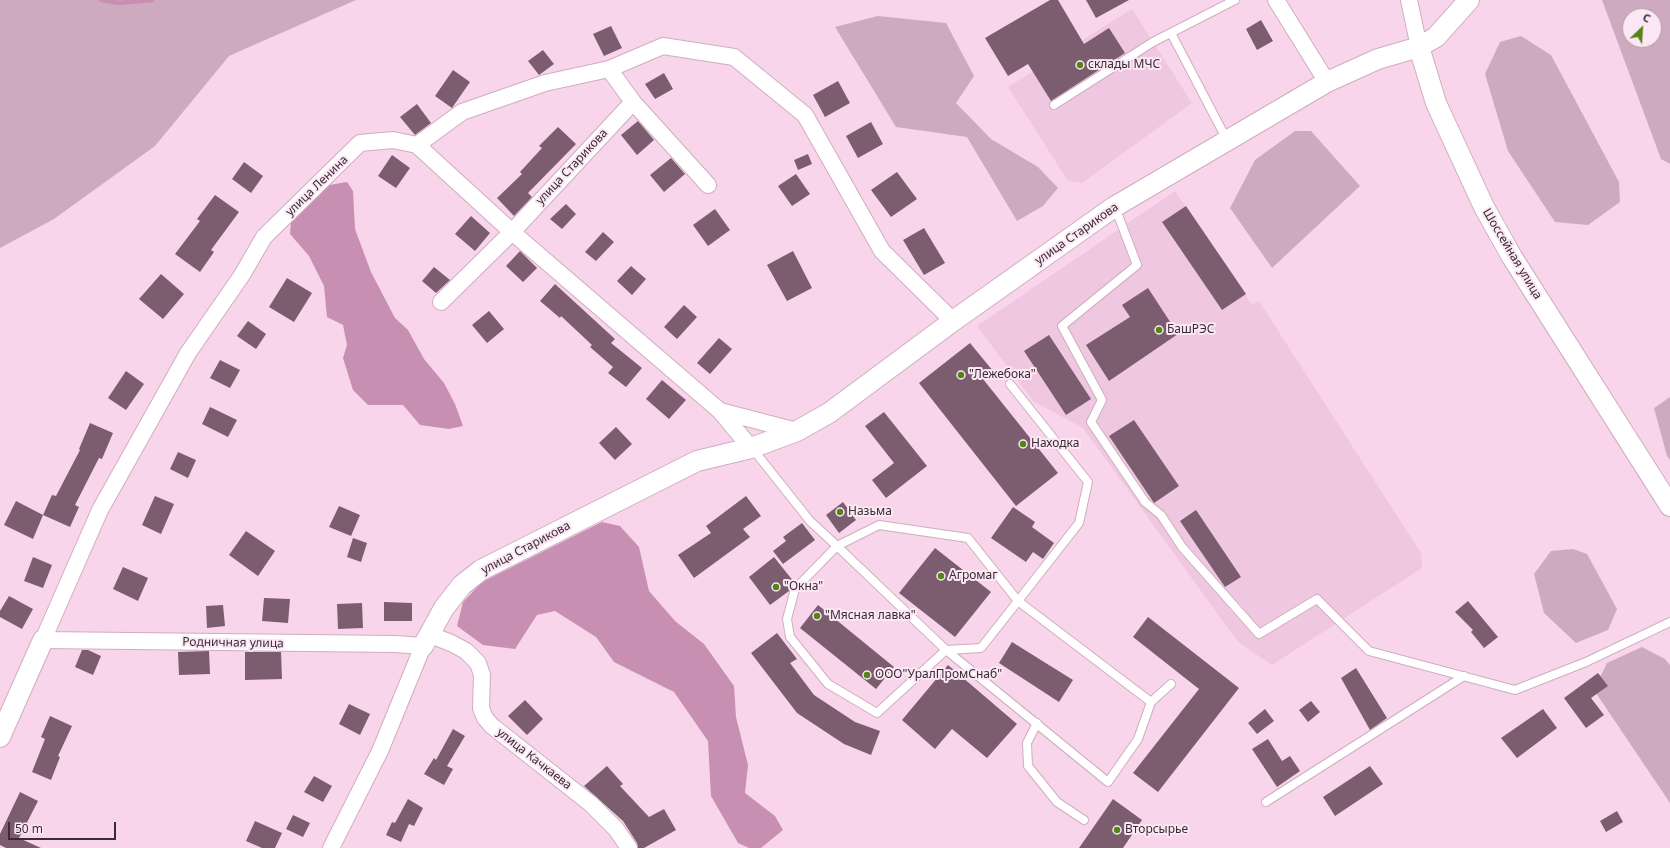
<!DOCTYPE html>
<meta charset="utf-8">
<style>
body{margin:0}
#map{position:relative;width:1670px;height:848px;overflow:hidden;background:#f8d5ea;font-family:"Noto Sans",sans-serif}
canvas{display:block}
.north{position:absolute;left:1622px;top:8px;width:40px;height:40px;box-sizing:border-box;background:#fce7f4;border:1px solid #ae9ca7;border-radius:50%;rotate:25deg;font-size:11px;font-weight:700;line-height:16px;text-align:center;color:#392c34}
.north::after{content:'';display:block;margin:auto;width:14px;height:18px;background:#558519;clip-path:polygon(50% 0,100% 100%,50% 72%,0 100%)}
.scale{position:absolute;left:8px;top:822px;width:108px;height:18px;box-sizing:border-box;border:2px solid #392c34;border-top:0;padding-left:5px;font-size:12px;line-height:14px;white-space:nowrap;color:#392c34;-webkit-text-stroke:3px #fce7f4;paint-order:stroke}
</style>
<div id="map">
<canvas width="1670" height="848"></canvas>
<div class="north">С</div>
<div class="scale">50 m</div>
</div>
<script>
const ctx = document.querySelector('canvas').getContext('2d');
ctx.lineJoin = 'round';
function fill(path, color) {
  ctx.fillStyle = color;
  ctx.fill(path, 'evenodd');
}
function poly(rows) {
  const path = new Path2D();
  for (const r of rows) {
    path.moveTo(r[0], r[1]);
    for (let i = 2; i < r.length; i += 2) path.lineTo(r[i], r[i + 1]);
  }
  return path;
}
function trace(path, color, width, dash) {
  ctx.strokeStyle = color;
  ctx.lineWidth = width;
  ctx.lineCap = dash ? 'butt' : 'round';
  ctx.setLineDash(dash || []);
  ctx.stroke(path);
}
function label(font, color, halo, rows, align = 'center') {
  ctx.font = font + ' "Noto Sans",sans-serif';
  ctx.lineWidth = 4;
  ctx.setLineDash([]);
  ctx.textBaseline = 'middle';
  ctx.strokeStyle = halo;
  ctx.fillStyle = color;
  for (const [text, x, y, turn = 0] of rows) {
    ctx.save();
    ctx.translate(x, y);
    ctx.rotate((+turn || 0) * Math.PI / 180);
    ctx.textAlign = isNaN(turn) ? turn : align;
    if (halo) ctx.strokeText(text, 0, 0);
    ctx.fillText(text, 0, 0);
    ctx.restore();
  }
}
fill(poly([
 [1132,9,1192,103,1082,183,1068,181,1008,87],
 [1175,191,1252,305,1259,301,1421,553,1422,568,1272,665,1238,642,1083,428,1033,401,977,326]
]), '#f0c7e0');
fill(poly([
 [0,0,356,0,229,56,155,146,54,219,0,248],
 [1602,0,1670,0,1670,164,1661,159],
 [1630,16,1654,16,1654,40,1630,40],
 [878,16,946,23,974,76,956,103,991,139,1038,167,1058,188,1043,206,1017,221,967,137,896,127,835,27],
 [1521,36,1551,55,1619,182,1620,202,1588,225,1555,222,1508,151,1485,74,1500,42],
 [1295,131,1311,131,1360,186,1272,268,1230,208,1255,160],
 [1670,397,1670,460,1667,456,1654,408],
 [1573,549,1587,554,1617,609,1608,630,1576,643,1544,613,1534,574,1551,551],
 [1642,647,1665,659,1670,665,1670,803,1594,690,1607,663]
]), '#ceaac0');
fill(poly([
 [347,182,353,191,355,229,371,272,395,318,408,330,424,359,444,383,455,404,463,426,449,429,420,425,403,405,368,405,353,390,343,358,347,345,343,325,327,317,324,286,309,256,290,234,291,220,329,185],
 [602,522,620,526,639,547,649,591,675,621,704,644,734,686,736,717,748,765,745,793,775,816,783,830,761,848,749,848,738,843,711,796,708,741,674,692,614,662,596,637,555,611,537,615,515,649,483,645,457,626,463,602,482,582]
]), '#c790b2');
trace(poly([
 [101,0,119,3,152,0]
]), '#c790b2', 4.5);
fill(poly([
 [1050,0,1058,0,1084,44,1109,28,1125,53,1051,101,1028,64,1008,76,985,38],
 [1086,0,1129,0,1096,18],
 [1261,20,1273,41,1257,50,1246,29],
 [611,26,622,48,604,56,593,34],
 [543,50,554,64,539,75,528,61],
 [453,70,470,82,452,108,435,96],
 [664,73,673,89,655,99,645,84],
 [838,81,850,103,825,117,813,95],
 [417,104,431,123,415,135,400,117],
 [638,121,654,140,637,155,621,135],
 [871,122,883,144,858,158,846,136],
 [558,127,576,144,528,193,532,197,514,216,497,198,522,174,520,172,542,148,539,146],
 [808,154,812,164,798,170,794,160],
 [392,155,410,168,396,188,378,176],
 [671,158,685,174,664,192,650,175],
 [244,162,263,176,251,193,232,179],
 [897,172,917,199,891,217,871,190],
 [796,174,810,194,792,206,778,186],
 [215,195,239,212,211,250,214,252,200,272,175,254,200,221,197,219],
 [566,204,576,214,562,229,550,219],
 [1186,206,1246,294,1222,310,1162,222],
 [715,209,730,230,708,246,693,225],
 [471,216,490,233,475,251,455,234],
 [924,228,945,263,924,275,903,240],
 [603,232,614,242,596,261,585,252],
 [520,251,537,268,523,282,506,266],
 [793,251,812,288,787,301,767,265],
 [631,266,646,279,632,295,617,281],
 [434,267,450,280,436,293,422,281],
 [161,274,184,294,163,319,139,299],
 [287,278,312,293,294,322,269,307],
 [555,284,615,339,611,343,642,368,626,387,608,373,613,367,590,347,592,345,561,316,560,318,540,301],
 [1148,288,1178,334,1109,381,1086,345,1130,317,1122,305],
 [684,305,697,317,677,339,664,327],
 [489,311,504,329,487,343,472,325],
 [248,321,266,334,256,349,237,336],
 [1049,335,1091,399,1066,415,1024,351],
 [719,338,732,349,710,374,697,363],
 [970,343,993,371,983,379,1058,473,1016,506,919,383],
 [220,360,240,370,230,388,210,378],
 [126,371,144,384,126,410,108,398],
 [662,380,686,400,669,419,646,399],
 [210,407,237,420,228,437,202,424],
 [884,412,927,466,886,498,872,480,894,463,865,426],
 [1134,420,1179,486,1154,503,1109,436],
 [90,423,113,433,102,459,99,458,75,505,79,507,70,527,43,515,52,495,56,496,80,450,79,449],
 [616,427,632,444,615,460,599,443],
 [178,452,196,460,188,478,170,469],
 [155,496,174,504,161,534,142,525],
 [746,496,761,516,743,529,750,537,694,578,678,555,711,533,706,526],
 [16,501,43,515,33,539,4,525],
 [843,502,856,520,839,533,826,515],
 [339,506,360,515,351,536,329,527],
 [1013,507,1035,522,1032,527,1054,543,1043,559,1033,552,1026,562,991,538],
 [1196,510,1241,577,1225,587,1180,521],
 [802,523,815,540,783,564,773,551,786,541,783,537],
 [246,531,275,551,258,576,229,555],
 [353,538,367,543,361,562,347,557],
 [935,548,991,592,955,637,899,593],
 [33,557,52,565,43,588,24,581],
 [774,557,794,582,789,591,770,605,749,577],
 [123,567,148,578,138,601,113,589],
 [9,596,33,609,22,629,0,617,0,611],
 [264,598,290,599,288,623,262,621],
 [1468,601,1498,637,1484,648,1471,632,1473,630,1455,612],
 [384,602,412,603,412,621,384,621],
 [362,603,363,628,338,629,337,604],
 [223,605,225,626,207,628,206,606],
 [818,605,894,667,876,689,800,628],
 [1148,617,1239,688,1158,792,1133,773,1199,689,1133,637],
 [777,633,797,659,790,663,814,695,855,722,880,731,871,755,844,744,797,713,751,653],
 [1012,642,1073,680,1059,702,999,663],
 [82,650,88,650,101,656,93,675,75,667],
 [209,651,210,674,179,675,178,652],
 [245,652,281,652,282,679,245,680],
 [948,665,1017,724,987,758,952,729,935,749,902,720],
 [1356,668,1387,718,1370,730,1341,678],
 [1598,673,1608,686,1591,698,1604,715,1586,728,1564,698],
 [525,700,543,719,527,735,508,716],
 [1311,701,1320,712,1308,722,1299,710],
 [349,704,370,714,360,735,339,724],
 [1265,709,1274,721,1257,734,1248,723],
 [1543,709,1557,728,1517,758,1501,738],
 [50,716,72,726,58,756,60,757,51,780,32,772,45,739,41,737],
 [453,729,465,736,447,766,453,769,444,785,424,774,434,758,436,760],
 [1268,739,1282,761,1290,756,1300,771,1277,787,1252,749],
 [607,766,623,784,620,786,649,817,664,809,676,830,644,848,638,848,637,843,623,821,584,786],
 [1370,766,1383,784,1335,816,1323,797],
 [314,776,332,786,323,802,304,792],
 [20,792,38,801,19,838,41,848,6,848,0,845,0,834],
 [408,799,423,808,414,826,409,824,401,842,386,835,392,822,395,823],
 [1113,799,1142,820,1123,848,1079,848],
 [1617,811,1623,822,1606,832,1600,821],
 [293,815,310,823,303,837,286,829],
 [255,821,282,833,275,848,262,848,246,841]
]), '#7b5d6f');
const service = poly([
 [1171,33,1227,140],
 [1054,105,1153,42,1235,0],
 [1115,207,1137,265,1062,326,1102,400,1091,422,1145,502,1161,515,1182,547,1259,634,1317,599,1369,651,1515,690,1586,662,1670,622],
 [752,448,810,521,837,546,946,650,1108,782,1138,739,1151,702,1018,601,968,538,879,525,837,546,795,589,787,619,790,637,828,684,877,713,946,650,981,648,1018,601,1079,523,1088,482,1010,384],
 [1151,702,1171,684],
 [1037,723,1027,743,1028,766,1057,802,1084,820],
 [1266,802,1464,676]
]);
const minor = poly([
 [1276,0,1327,82],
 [1409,0,1419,47],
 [609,69,633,102,708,185],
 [417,145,462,112,545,83,609,69,663,46,734,57,805,115,882,251,953,321],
 [441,302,512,232,633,102],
 [720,411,797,431],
 [428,634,451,643,466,651,478,663,482,675,481,708,485,718,492,726,591,804,616,829,629,848],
 [331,848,380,751,423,646,395,644,43,640,100,510,188,353,242,275,264,237,360,143,393,140,417,145,512,232,720,411,751,448]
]);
const tertiary = poly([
 [1419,47,1436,103,1484,207,1512,257,1670,506],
 [423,646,444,608,462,585,481,570,697,461,751,448,797,431,829,413,953,321,1114,207,1327,82,1378,59,1419,47,1436,37,1469,0],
 [0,737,43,640]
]);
trace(service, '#cfadc1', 10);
trace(minor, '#cfadc1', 18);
trace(tertiary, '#cfadc1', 22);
trace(service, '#fff', 8);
trace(minor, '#fff', 16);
trace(tertiary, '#fff', 20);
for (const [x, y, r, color] of [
 [1080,65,4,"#558519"],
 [1159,330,4,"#558519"],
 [961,375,4,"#558519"],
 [1023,444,4,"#558519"],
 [840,512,4,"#558519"],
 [941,576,4,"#558519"],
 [776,587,4,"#558519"],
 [817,616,4,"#558519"],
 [867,675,4,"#558519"],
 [1117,830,4,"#558519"]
]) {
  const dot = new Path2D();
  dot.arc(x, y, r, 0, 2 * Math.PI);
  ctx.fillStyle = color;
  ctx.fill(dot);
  trace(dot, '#fce7f4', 1.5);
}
label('12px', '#392c34', '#fce7f4', [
 ["склады МЧС",1088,65],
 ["БашРЭС",1167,330],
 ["\"Лежебока\"",969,375],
 ["Находка",1031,444],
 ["Назьма",848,512],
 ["Агромаг",949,576],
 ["\"Окна\"",784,587],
 ["\"Мясная лавка\"",825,616],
 ["ООО\"УралПромСнаб\"",875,675],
 ["Вторсырье",1125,830]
], 'left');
label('12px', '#392c34', '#fce7f4', [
 ["улица Старикова",572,167,-47],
 ["улица Ленина",317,186,-44],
 ["улица Старикова",1077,234,-35],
 ["Шоссейная улица",1512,254,59],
 ["улица Старикова",526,548,-28],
 ["Родничная улица",233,643,1],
 ["улица Качкаева",534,759,38]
]);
</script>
